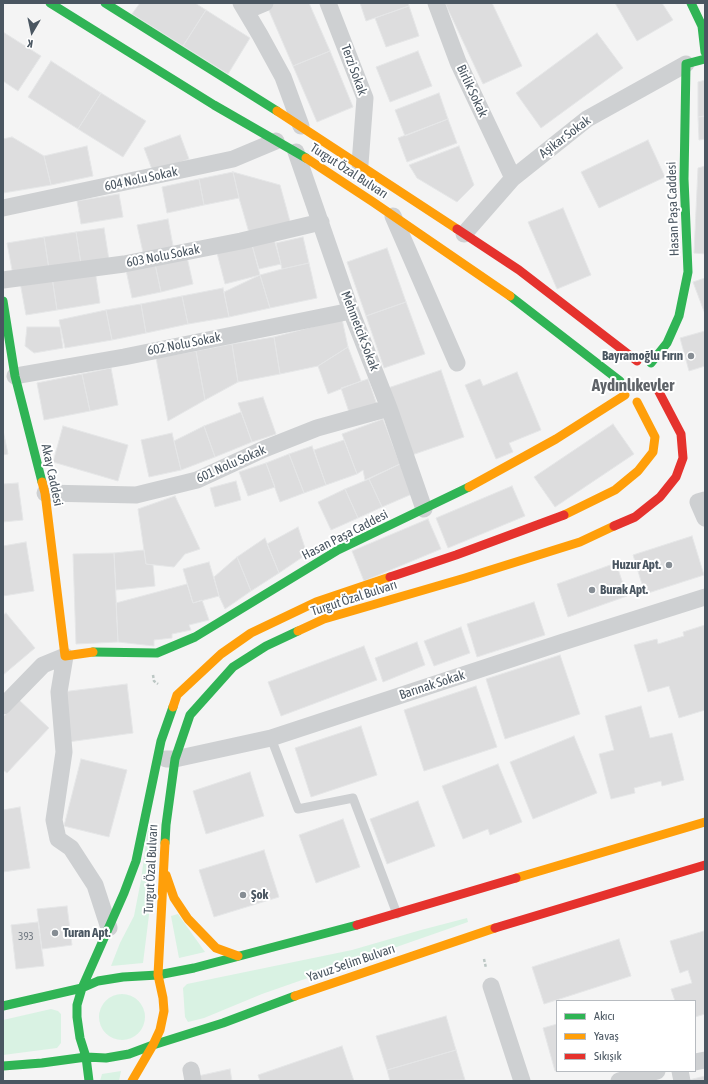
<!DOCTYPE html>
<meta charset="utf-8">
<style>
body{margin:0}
#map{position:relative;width:708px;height:1084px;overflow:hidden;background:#f4f4f4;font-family:"Asap Condensed",sans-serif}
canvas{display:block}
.frame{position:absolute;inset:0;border:4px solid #4a5661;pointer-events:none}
.legend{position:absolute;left:556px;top:1000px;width:140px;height:72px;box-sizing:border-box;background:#fff;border:1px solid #b7bbc0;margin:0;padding:5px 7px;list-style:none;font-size:12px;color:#4a5661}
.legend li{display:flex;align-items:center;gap:8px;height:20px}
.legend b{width:20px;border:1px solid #b7bbc0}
.north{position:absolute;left:12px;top:12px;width:40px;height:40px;-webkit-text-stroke:3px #fff;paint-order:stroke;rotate:189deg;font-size:11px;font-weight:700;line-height:16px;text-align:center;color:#4a5661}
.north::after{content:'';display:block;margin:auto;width:14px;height:18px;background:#4a5661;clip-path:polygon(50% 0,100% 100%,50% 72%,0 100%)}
</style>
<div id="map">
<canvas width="708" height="1084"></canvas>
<div class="frame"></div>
<ul class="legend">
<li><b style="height:5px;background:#30b455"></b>Akıcı</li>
<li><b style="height:5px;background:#ff9f0a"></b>Yavaş</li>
<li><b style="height:5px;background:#e5322d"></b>Sıkışık</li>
</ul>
<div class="north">K</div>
</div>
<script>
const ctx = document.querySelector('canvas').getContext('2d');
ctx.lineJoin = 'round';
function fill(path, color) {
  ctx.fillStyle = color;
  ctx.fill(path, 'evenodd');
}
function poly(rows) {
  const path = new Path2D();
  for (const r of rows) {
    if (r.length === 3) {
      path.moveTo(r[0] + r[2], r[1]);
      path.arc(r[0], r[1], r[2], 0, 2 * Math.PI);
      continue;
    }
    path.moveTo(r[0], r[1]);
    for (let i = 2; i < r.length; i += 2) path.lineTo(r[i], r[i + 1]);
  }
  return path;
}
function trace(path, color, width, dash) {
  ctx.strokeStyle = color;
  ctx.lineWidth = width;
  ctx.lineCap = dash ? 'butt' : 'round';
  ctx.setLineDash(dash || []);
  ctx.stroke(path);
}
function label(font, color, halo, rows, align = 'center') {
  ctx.font = font + ' "Asap Condensed",sans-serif';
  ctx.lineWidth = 4;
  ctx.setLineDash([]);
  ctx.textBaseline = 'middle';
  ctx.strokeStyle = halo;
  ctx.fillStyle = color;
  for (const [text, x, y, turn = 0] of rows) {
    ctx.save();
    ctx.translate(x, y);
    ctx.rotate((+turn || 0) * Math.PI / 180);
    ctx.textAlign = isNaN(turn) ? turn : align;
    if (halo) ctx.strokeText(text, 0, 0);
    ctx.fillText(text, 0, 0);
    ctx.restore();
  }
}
fill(poly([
 [148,828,151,828,149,915,143,963,111,966,120,943,134,916,141,880],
 [178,914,205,952,179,958,171,916],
 [467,918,468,922,262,994,204,1018,188,1022,185,1017,183,988,187,984,352,950,421,930],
 [122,1017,23],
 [51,1009,58,1011,61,1014,61,1043,57,1048,3,1055,3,1020],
 [121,1071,119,1081,100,1081,102,1074]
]), '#d9f2e3');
const building = poly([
 [140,3,195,3,206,10,183,46,132,14,140,3],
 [274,3,309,3,330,51,293,66,267,6,274,3],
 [360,3,408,3,409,6,366,21,360,3],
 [445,3,492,3,522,66,483,84,445,3],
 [615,3,662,3,673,20,637,41,615,3],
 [409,6,419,36,386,47,375,18,409,6],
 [206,10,250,38,228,74,183,46,206,10],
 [3,32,41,56,18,91,3,81,3,32],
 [597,33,623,68,541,128,516,93,597,33],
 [330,51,353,107,317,122,293,66,330,51],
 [418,51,432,86,390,102,376,67,418,51],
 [51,61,101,93,78,129,28,97,51,61],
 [705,80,705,116,698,117,698,82,705,80],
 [101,93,146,121,123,157,78,129,101,93],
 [439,93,448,119,405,136,395,110,439,93],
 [705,116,705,139,699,140,698,117,705,116],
 [448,119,457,143,407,162,398,138,448,119],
 [180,135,189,159,153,172,144,148,180,135],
 [12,137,44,156,51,185,3,193,3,139,12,137],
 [648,140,665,177,599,208,581,172,648,140],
 [87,146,93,176,51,185,44,156,87,146],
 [459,146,474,185,457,202,417,178,409,165,459,146],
 [705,166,705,254,694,253,698,168,705,166],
 [233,172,280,185,291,225,250,236,239,198,233,172],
 [233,172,239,198,204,205,199,179,233,172],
 [199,179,204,205,167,213,162,187,199,179],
 [119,194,123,217,81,224,77,201,119,194],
 [563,208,591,275,557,289,528,222,563,208],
 [168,219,174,251,144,257,137,225,168,219],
 [104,228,109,260,81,264,76,232,104,228],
 [76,232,81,264,49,269,44,237,76,232],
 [44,237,49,269,13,275,7,243,44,237],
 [303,237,309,263,282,269,276,243,303,237],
 [274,239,281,264,259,269,252,245,274,239],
 [252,245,260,275,225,284,217,253,252,245],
 [387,248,406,302,366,316,347,262,387,248],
 [187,257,193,284,161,292,155,264,187,257],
 [309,263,317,298,270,308,260,275,282,269,309,263],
 [155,264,161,292,132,298,126,270,155,264],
 [95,270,100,303,57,310,52,277,95,270],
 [260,275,270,308,229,317,224,292,260,275],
 [52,277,57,310,26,315,20,282,52,277],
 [705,278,705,314,693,282,705,278],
 [223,288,229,317,188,324,182,296,223,288],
 [182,296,188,324,146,333,141,304,182,296],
 [406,302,425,354,384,368,366,316,406,302],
 [141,304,146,333,112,340,106,310,141,304],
 [106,310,112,340,65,348,59,320,106,310],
 [342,319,348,347,318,366,280,374,274,337,342,319],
 [27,327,60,327,63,348,34,353,25,346,27,327],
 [705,331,705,366,689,371,680,338,705,331],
 [274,337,280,374,238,382,232,344,274,337],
 [232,344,238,382,205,400,196,351,232,344],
 [348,347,361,381,328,394,318,366,348,347],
 [196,351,205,400,168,421,156,358,196,351],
 [111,368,118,405,90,411,82,374,111,368],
 [441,370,464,437,412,455,388,388,441,370],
 [517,372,541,430,509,443,513,452,496,459,465,385,480,379,483,386,517,372],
 [82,374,90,411,44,420,37,383,82,374],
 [368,379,377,405,350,415,341,388,368,379],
 [263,397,276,434,252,442,238,403,263,397],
 [241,412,252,442,215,457,204,426,241,412],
 [383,419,400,464,365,480,363,470,357,474,342,434,383,419],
 [613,424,634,454,555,507,534,477,613,424],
 [63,426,128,445,118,481,53,462,63,426],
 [204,426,215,457,181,470,174,441,204,426],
 [3,430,8,454,3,455,3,430],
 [172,433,181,470,149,477,141,440,172,433],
 [344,440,357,474,326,485,314,450,344,440],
 [312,446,326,485,304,493,289,454,312,446],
 [289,454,304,493,280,502,266,463,289,454],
 [266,463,275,487,248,496,239,472,266,463],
 [400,464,412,494,382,507,369,479,400,464],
 [369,479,382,507,358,518,345,489,369,479],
 [236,481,241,500,215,507,210,488,236,481],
 [18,483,23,520,3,522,3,484,18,483],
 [512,486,525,516,448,548,436,518,512,486],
 [345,489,358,518,331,530,318,502,345,489],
 [175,496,200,549,185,554,174,567,146,564,138,509,175,496],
 [428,519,441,549,364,581,352,551,428,519],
 [298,527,307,554,279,573,267,544,298,527],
 [692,536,704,575,645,594,633,555,692,536],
 [265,538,279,573,251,591,237,557,265,538],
 [26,542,34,591,3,596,3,546,26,542],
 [144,550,146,564,153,565,155,586,116,590,114,553,144,550],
 [114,553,118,642,76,644,73,554,114,553],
 [237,557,251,591,225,609,219,596,214,577,237,557],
 [209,562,219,596,193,603,183,569,209,562],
 [616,563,627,596,568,617,557,584,616,563],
 [187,584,193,603,202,600,209,620,189,625,191,630,172,634,172,638,154,640,154,646,118,642,116,603,187,584],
 [534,602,545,635,477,657,467,624,534,602],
 [6,613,35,648,3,675,3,615,6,613],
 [705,625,705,710,679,718,669,686,648,692,634,645,657,639,658,644,684,636,683,632,705,625],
 [461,627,470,653,434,666,424,641,461,627],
 [417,642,425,665,383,682,375,658,417,642],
 [364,646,377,680,281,716,268,682,364,646],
 [560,655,580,714,505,739,486,679,560,655],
 [127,684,133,733,68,742,62,692,127,684],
 [476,686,497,747,424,771,404,710,476,686],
 [19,700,49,728,7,773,3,770,3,717,19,700],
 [641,706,650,738,672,733,684,780,662,786,661,781,634,788,635,793,611,799,599,754,614,750,605,716,641,706],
 [361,726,377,775,311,797,295,748,361,726],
 [574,736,597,793,533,819,510,762,574,736],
 [81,759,127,770,109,837,64,826,81,759],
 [498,764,522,822,490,835,488,829,463,839,442,786,498,764],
 [250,772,264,816,206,834,193,791,250,772],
 [418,801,435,846,387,864,370,819,418,801],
 [20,807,30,868,3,872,3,810,20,807],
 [343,819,360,867,316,883,299,835,343,819],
 [264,850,279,897,214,917,199,870,264,850],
 [67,906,72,945,42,949,37,909,67,906],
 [38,922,44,966,16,969,11,925,38,922],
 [704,931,705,1014,695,1017,695,1001,675,1001,671,989,692,983,688,970,680,973,670,941,704,931],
 [619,939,631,976,544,1004,532,967,619,939],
 [446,1016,456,1050,387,1070,376,1036,446,1016],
 [557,1024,557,1071,555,1071,543,1028,557,1024],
 [342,1046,354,1081,260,1081,258,1075,342,1046],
 [456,1050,465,1080,390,1081,387,1070,456,1050],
 [230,1069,232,1081,199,1081,198,1076,230,1069],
 [705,1076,705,1081,689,1081,689,1080,705,1076]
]);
fill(building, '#ddddde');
trace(building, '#e5e6e7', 1);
trace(poly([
 [153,675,154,681,158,684],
 [484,959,486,968]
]), '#bcc7c4', 2.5, [3, 2]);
trace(poly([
 [271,738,298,809,353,798,397,914]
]), '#ced0d2', 9);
trace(poly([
 [241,3,260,35,283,77,301,126],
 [328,3,365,98,360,164],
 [436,3,458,62,513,178],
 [246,11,265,3],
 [296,152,351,311,389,408,424,509],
 [3,208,233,159,276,141],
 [393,216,457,363],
 [464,234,513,178,587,119,686,64],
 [3,280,124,264,241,241,321,222],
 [15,376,124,357,351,311],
 [45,493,136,495,197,480,264,449,317,428,389,408],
 [705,500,698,502,705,518],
 [3,706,43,665,65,656,59,692,64,752,54,820,58,839,71,848,95,885,109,928],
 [166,759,175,759,271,738,563,642,705,597],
 [491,986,522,1081],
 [695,1062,705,1060],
 [191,1070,193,1081],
 [680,1071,682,1081],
 [619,1081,657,1071]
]), '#ced0d2', 17);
trace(poly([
 [50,3,214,105,306,158],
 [105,3,277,111],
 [691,3,702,26,705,52],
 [510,296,620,381],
 [3,301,15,376,42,482],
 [651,363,667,343,679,316,688,272,684,179,686,64,705,59],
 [93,652,157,653,195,637,338,550,469,487],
 [165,843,166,825,175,759,190,715,233,667,266,646,298,631],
 [3,1006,82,988,98,981,123,977,158,975,194,968,357,925],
 [3,1066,42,1063,86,1057,106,1058,129,1054,153,1045,223,1023,295,996],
 [89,1081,86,1057,80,1038,77,1017,77,1005,82,988,124,893,136,861,161,741,173,707]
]), '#30b455', 9);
trace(poly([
 [277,111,457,229],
 [306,158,373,202,510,296],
 [42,482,45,493,65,656,93,652],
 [469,487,556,439,625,395],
 [564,515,615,490,638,471,653,452,655,437,637,402],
 [298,631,324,619,465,578,580,542,614,526],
 [173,707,177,695,221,654,251,633,316,602,390,577],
 [166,875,174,898,188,919,216,948,238,956],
 [516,878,705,822],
 [295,996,495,928],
 [132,1081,153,1045,160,1030,164,1011,163,998,158,975,165,843]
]), '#ff9f0a', 9);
trace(poly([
 [457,229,519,270,637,361],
 [614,526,635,517,660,497,676,477,683,458,681,434,659,392],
 [390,577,456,555,564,515],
 [357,925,516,878],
 [495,928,705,865]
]), '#e5322d', 9);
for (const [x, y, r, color] of [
 [691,356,4,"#868d94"],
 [669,565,4,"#868d94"],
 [592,590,4,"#868d94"],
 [243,895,4,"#868d94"],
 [55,933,4,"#868d94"]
]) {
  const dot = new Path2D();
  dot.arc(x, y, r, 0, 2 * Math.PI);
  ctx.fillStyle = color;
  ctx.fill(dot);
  trace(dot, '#fff', 1.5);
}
label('11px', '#707881', null, [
 ["393",26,937]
]);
label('13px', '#4a5661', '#fff', [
 ["Terzi Sokak",354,70,70],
 ["Birlik Sokak",472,91,65],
 ["Aşikar Sokak",565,137,-37],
 ["Turgut Özal Bulvarı",349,171,33],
 ["604 Nolu Sokak",141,179,-12],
 ["Hasan Paşa Caddesi",673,209,-92],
 ["603 Nolu Sokak",163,256,-11],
 ["Mehmetcik Sokak",360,331,69],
 ["602 Nolu Sokak",184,344,-11],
 ["601 Nolu Sokak",231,464,-24],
 ["Akay Caddesi",52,475,78],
 ["Hasan Paşa Caddesi",345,535,-27],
 ["Turgut Özal Bulvarı",354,598,-18],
 ["Barınak Sokak",432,685,-18],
 ["Turgut Özal Bulvarı",151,869,-87],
 ["Yavuz Selim Bulvarı",351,963,-19]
]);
label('bold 13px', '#4a5661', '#fff', [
 ["Bayramoğlu Fırın",683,356,"right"],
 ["Huzur Apt.",661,565,"right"],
 ["Burak Apt.",600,590],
 ["Şok",251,895],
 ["Turan Apt.",63,933]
], 'left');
label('bold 17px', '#5f6368', '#fff', [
 ["Aydınlıkevler",633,386]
]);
</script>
